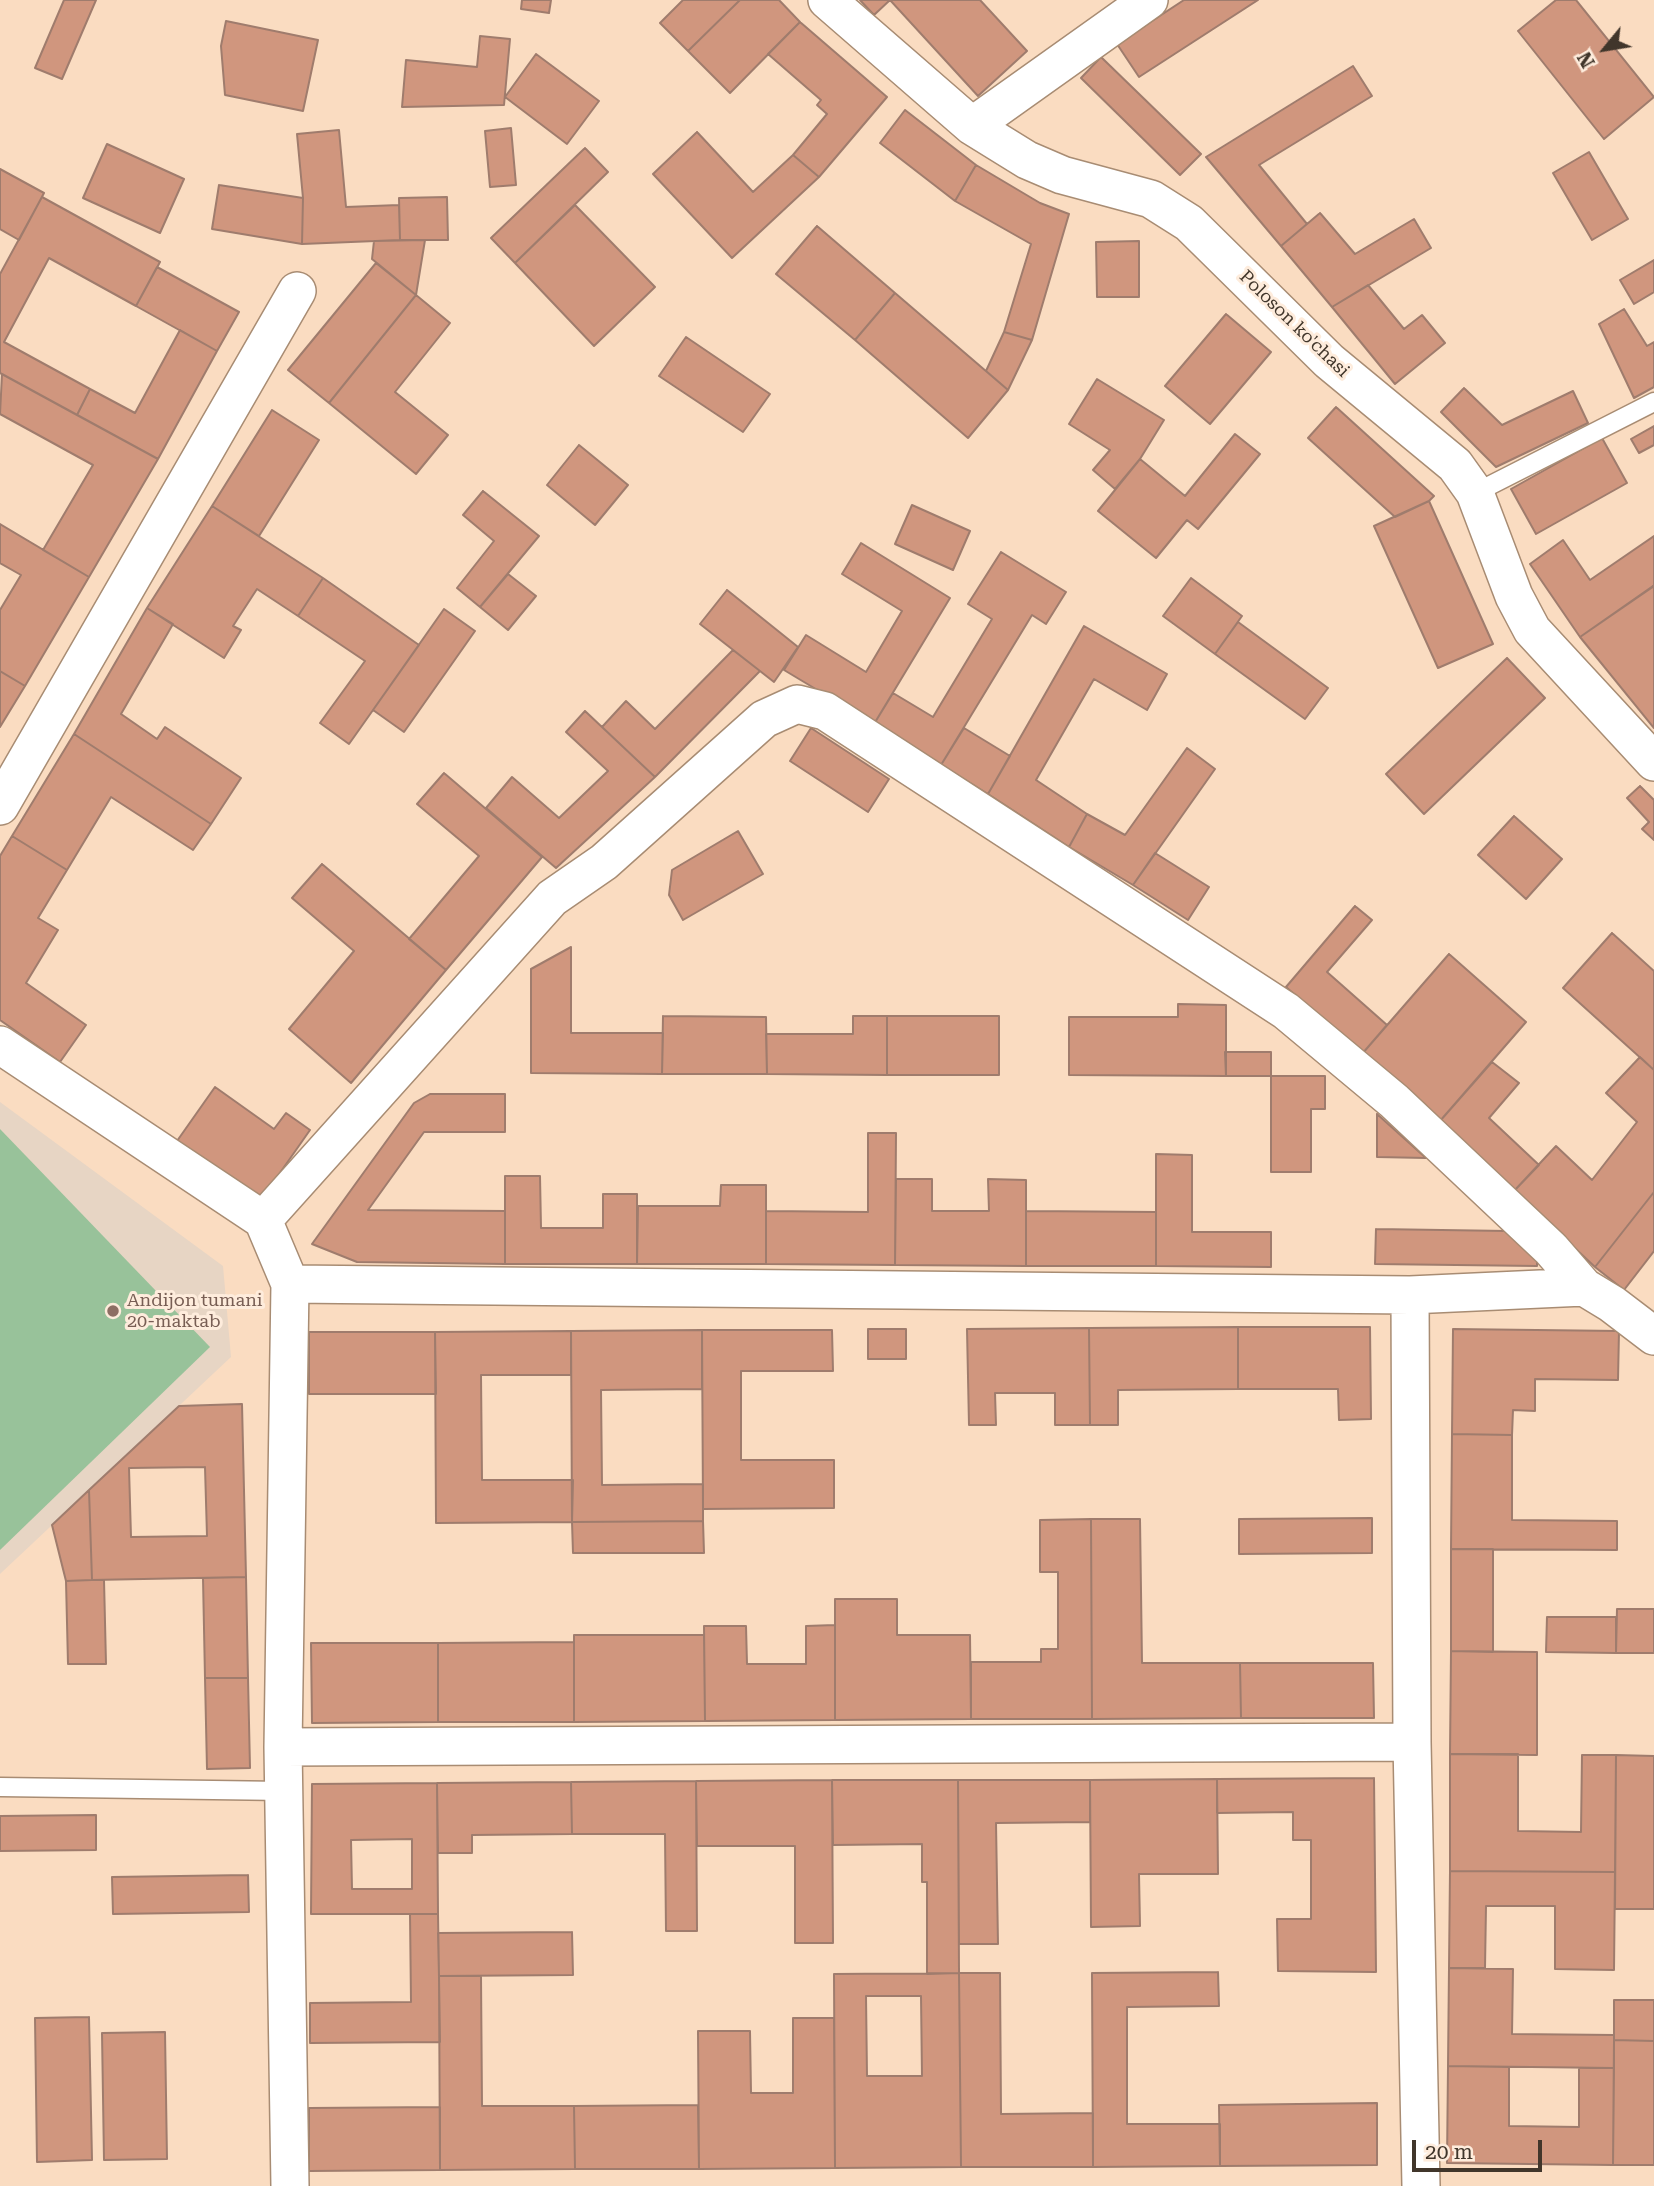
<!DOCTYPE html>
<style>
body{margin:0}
#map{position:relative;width:1654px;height:2186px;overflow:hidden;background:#fadcc1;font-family:"Roboto Serif",serif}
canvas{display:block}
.north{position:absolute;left:1570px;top:14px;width:70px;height:70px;-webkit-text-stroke:5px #feecdc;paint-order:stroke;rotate:240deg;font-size:19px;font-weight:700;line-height:28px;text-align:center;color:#41362b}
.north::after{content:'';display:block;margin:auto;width:24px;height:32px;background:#41362b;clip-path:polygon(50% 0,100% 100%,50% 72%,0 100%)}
.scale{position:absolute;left:1412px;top:2140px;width:130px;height:32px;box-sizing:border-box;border:4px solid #41362b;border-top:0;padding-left:9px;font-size:21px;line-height:24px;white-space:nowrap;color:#41362b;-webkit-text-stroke:5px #feecdc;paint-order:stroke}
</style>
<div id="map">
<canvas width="1654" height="2186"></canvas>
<div class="north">N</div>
<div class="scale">20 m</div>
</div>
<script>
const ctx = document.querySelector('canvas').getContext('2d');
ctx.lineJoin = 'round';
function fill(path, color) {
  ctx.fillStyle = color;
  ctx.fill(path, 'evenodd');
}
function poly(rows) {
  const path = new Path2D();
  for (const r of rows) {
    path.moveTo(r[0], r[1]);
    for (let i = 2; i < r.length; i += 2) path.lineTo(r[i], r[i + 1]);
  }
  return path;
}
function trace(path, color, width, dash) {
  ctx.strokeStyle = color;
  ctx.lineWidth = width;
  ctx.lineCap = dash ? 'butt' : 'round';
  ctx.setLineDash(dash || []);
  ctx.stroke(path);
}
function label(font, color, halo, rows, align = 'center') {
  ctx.font = font + ' "Roboto Serif",serif';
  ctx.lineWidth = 6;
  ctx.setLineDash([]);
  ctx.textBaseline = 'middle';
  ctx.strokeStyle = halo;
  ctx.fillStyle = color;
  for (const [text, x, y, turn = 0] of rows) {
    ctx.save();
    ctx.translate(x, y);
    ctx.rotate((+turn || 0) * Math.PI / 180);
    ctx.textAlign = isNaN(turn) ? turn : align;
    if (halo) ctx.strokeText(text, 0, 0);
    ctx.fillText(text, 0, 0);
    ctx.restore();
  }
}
fill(poly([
 [0,1102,223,1266,231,1357,0,1574]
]), '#e7d5c4');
fill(poly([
 [0,1129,210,1347,0,1550]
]), '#98c29a');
const building = poly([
 [64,0,96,0,62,79,35,68,64,0],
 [522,0,551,0,549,13,521,9,522,0],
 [683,0,740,0,688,51,660,23,683,0],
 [740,0,779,0,800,22,730,93,688,51,740,0],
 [860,0,980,0,1027,51,978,96,890,0,874,15,860,0],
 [1184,0,1258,0,1139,77,1117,44,1184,0],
 [1556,0,1576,0,1654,97,1604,139,1518,31,1556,0],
 [226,21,318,40,303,111,225,95,221,46,226,21],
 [800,22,887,97,819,177,793,155,827,114,817,105,821,100,768,54,800,22],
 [480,36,510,39,504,105,402,107,406,60,477,67,480,36],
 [536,54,599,101,567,144,505,97,536,54],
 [1101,57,1201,154,1180,175,1081,78,1101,57],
 [1353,66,1372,96,1259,165,1307,224,1281,246,1206,157,1353,66],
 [905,110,976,165,955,201,880,143,905,110],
 [511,128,516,185,490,187,485,131,511,128],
 [339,130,346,207,399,205,400,240,302,244,303,198,297,134,339,130],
 [697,132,753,192,793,155,819,177,732,258,653,174,697,132],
 [107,144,184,179,160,233,83,198,107,144],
 [585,148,608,172,515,263,491,238,585,148],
 [1589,152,1628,219,1592,240,1553,173,1589,152],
 [976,165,1040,203,1069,214,1032,340,1004,332,1031,244,955,201,976,165],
 [0,169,44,193,19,240,0,229,0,169],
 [219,185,303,198,302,244,212,229,219,185],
 [42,197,160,262,136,306,49,258,4,342,90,389,77,415,0,373,0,274,42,197],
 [447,197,448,240,400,240,399,198,447,197],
 [575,205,655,287,594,346,515,263,575,205],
 [1320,213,1355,254,1414,219,1431,248,1332,307,1281,246,1320,213],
 [817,226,895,293,855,340,776,274,817,226],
 [425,240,416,295,372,259,374,241,425,240],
 [1139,241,1139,297,1097,297,1096,242,1139,241],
 [1654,260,1654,292,1634,304,1620,280,1654,260],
 [376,263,416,295,329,403,288,370,376,263],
 [157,267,239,312,217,351,136,306,157,267],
 [1368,285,1404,329,1422,315,1445,343,1395,384,1332,307,1368,285],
 [895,293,1008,390,968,438,855,340,895,293],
 [416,295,450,323,395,392,448,435,416,474,329,403,416,295],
 [1624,309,1647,346,1654,342,1654,387,1634,398,1599,324,1624,309],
 [1226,314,1271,352,1210,424,1165,386,1226,314],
 [180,330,217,351,158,459,77,415,90,389,135,413,180,330],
 [1004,332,1032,340,1008,390,986,371,1004,332],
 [686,337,770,394,743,432,659,376,686,337],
 [2,374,158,459,89,577,43,550,93,465,0,414,2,374],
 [1097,379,1164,420,1140,459,1115,489,1093,470,1110,450,1069,424,1097,379],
 [1464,388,1502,425,1573,391,1588,423,1496,467,1441,412,1464,388],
 [1336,407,1434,496,1429,501,1395,517,1308,438,1336,407],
 [272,410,319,440,259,536,212,506,272,410],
 [1654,426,1654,445,1639,453,1631,439,1654,426],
 [1235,434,1260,454,1198,529,1187,520,1156,558,1098,511,1140,459,1185,496,1235,434],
 [1602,438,1627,483,1536,534,1511,489,1602,438],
 [579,445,628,485,595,525,547,485,579,445],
 [483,491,539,536,480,607,457,588,494,541,463,515,483,491],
 [1429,501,1493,644,1438,668,1374,526,1429,501],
 [912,505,970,531,953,570,895,544,912,505],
 [212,506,323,578,298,616,257,589,233,626,241,630,224,658,147,608,212,506],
 [0,524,89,577,25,686,0,671,0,610,21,575,0,563,0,524],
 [1654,536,1654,586,1580,637,1530,564,1563,540,1590,580,1654,536],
 [861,543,950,598,874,724,784,670,806,635,866,672,902,611,842,574,861,543],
 [1001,552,1066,592,1046,624,1032,615,941,765,874,724,893,693,933,717,992,619,968,604,1001,552],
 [508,574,536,596,508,630,480,607,508,574],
 [323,578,419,645,349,744,320,723,365,661,298,616,323,578],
 [1191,578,1242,616,1215,654,1163,616,1191,578],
 [1653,586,1654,588,1654,728,1580,637,1653,586],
 [727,590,798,647,774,682,700,624,727,590],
 [147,608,173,624,121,714,157,739,165,727,241,778,211,824,74,734,147,608],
 [444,609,475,631,404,732,373,710,444,609],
 [1238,622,1328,688,1305,719,1215,654,1238,622],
 [1084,626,1167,674,1147,710,1094,679,1036,780,1087,814,1069,847,988,794,1084,626],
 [733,650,760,671,655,777,602,727,626,701,655,729,733,650],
 [1507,658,1545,698,1424,814,1386,774,1507,658],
 [0,671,25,686,0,727,0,671],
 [585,711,655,777,556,868,486,808,512,777,559,818,608,771,566,732,585,711],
 [811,728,889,779,868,812,790,761,811,728],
 [964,728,1010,756,988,794,941,765,964,728],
 [74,734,211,824,193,850,111,797,67,870,12,836,74,734],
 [1187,748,1215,769,1133,885,1069,847,1087,814,1125,835,1187,748],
 [444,773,542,857,446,970,409,939,479,856,417,804,444,773],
 [1640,786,1654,800,1654,840,1642,829,1649,822,1627,798,1640,786],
 [1514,816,1562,859,1526,899,1478,855,1514,816],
 [738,831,763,874,683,920,669,895,672,870,738,831],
 [12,836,67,870,38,918,58,930,26,983,86,1025,60,1062,0,1020,0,856,12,836],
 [1155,853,1209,887,1188,920,1133,885,1155,853],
 [322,864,446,970,351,1083,289,1029,354,951,292,898,322,864],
 [1355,906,1372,920,1327,972,1387,1025,1362,1054,1286,987,1355,906],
 [1612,933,1654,971,1654,1070,1563,988,1612,933],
 [571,947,571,1033,663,1033,662,1074,531,1073,531,969,571,947],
 [1449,954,1526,1022,1440,1121,1362,1054,1449,954],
 [1178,1004,1226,1005,1226,1076,1069,1075,1069,1017,1178,1017,1178,1004],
 [663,1016,766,1017,767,1074,662,1074,663,1016],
 [853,1016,887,1016,887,1075,767,1074,766,1034,853,1034,853,1016],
 [887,1016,999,1016,999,1075,887,1075,887,1016],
 [1225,1052,1271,1052,1271,1076,1226,1076,1225,1052],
 [1640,1057,1654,1070,1654,1192,1595,1267,1514,1191,1556,1146,1592,1180,1637,1122,1606,1093,1640,1057],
 [1492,1062,1519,1083,1489,1118,1539,1165,1514,1191,1440,1121,1492,1062],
 [1271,1076,1325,1076,1325,1109,1311,1109,1311,1172,1271,1172,1271,1076],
 [215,1087,274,1129,286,1113,310,1130,261,1200,177,1141,215,1087],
 [430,1094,505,1094,505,1132,424,1132,368,1210,505,1211,505,1264,357,1262,312,1244,414,1103,430,1094],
 [1377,1114,1426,1158,1377,1157,1377,1114],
 [868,1133,896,1133,895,1265,766,1264,766,1211,868,1212,868,1133],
 [1156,1154,1192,1155,1192,1232,1271,1232,1271,1267,1156,1266,1156,1154],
 [505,1176,540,1176,541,1228,603,1228,603,1194,637,1194,637,1264,505,1264,505,1176],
 [896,1179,932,1179,932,1211,989,1211,988,1179,1026,1180,1026,1266,895,1265,896,1179],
 [721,1185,766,1185,766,1264,637,1264,638,1206,720,1206,721,1185],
 [1654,1192,1654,1251,1624,1290,1595,1267,1654,1192],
 [1026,1211,1156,1212,1156,1266,1026,1266,1026,1211],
 [1376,1229,1507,1231,1537,1259,1537,1266,1375,1264,1376,1229],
 [1238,1327,1238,1389,1118,1390,1118,1425,1090,1425,1089,1328,1238,1327],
 [1238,1327,1370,1327,1371,1419,1339,1420,1338,1389,1238,1389,1238,1327],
 [1089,1328,1090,1425,1055,1425,1055,1393,995,1393,996,1425,969,1425,967,1329,1089,1328],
 [868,1329,906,1329,906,1359,868,1359,868,1329],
 [1453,1329,1619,1331,1618,1380,1535,1379,1535,1411,1513,1410,1512,1435,1452,1434,1453,1329],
 [702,1330,702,1389,601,1390,602,1485,703,1484,703,1521,572,1522,571,1331,702,1330],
 [702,1330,832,1330,833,1371,741,1371,741,1460,834,1460,834,1508,703,1509,702,1330],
 [571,1331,571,1375,481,1375,482,1480,573,1480,572,1522,436,1523,435,1332,571,1331],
 [309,1332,435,1332,436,1394,309,1394,309,1332],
 [242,1404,246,1577,92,1580,89,1490,179,1406,242,1404],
 [205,1467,207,1536,131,1537,129,1468,205,1467],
 [1452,1434,1512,1435,1512,1520,1617,1521,1617,1550,1451,1549,1452,1434],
 [89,1490,92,1580,66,1581,52,1525,89,1490],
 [1372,1518,1372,1553,1239,1554,1239,1519,1372,1518],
 [1091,1519,1092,1719,971,1719,971,1662,1041,1662,1041,1649,1058,1649,1058,1572,1040,1572,1040,1520,1091,1519],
 [1091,1519,1140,1519,1142,1663,1240,1663,1241,1718,1092,1719,1091,1519],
 [703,1521,704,1553,573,1553,572,1522,703,1521],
 [1451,1549,1493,1549,1493,1652,1451,1651,1451,1549],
 [246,1577,248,1678,205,1678,203,1578,246,1577],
 [92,1580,104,1580,106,1664,68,1664,66,1581,92,1580],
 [835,1599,897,1599,897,1635,970,1635,971,1719,835,1720,835,1599],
 [1617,1609,1654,1609,1654,1653,1616,1653,1617,1609],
 [1547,1617,1616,1617,1616,1653,1546,1652,1547,1617],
 [835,1625,835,1720,705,1721,704,1626,746,1626,747,1664,806,1664,806,1626,835,1625],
 [574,1635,704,1635,705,1721,574,1722,574,1635],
 [574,1642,574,1722,438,1722,438,1643,574,1642],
 [311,1643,438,1643,438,1722,312,1723,311,1643],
 [1451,1651,1537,1652,1537,1755,1450,1754,1451,1651],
 [1240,1663,1373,1663,1374,1718,1241,1718,1240,1663],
 [205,1678,248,1678,250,1768,207,1769,205,1678],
 [1450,1754,1518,1754,1518,1831,1581,1832,1582,1755,1616,1755,1615,1872,1450,1871,1450,1754],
 [1616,1755,1654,1756,1654,1909,1615,1909,1616,1755],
 [1374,1778,1376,1972,1278,1971,1277,1919,1311,1919,1311,1840,1293,1840,1293,1812,1217,1813,1217,1779,1374,1778],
 [1217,1779,1218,1874,1139,1874,1140,1926,1091,1927,1090,1780,1217,1779],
 [832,1780,958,1780,959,1973,927,1974,927,1882,922,1882,922,1844,833,1845,832,1780],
 [832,1780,833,1943,795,1943,795,1846,697,1846,696,1781,832,1780],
 [958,1780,1090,1780,1090,1822,996,1823,998,1944,959,1944,958,1780],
 [696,1781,697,1931,666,1931,665,1834,572,1834,571,1782,696,1781],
 [571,1782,572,1834,472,1835,472,1853,438,1853,437,1783,571,1782],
 [437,1783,438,1914,311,1914,312,1784,437,1783],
 [412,1839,412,1889,352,1889,351,1840,412,1839],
 [96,1815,96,1850,0,1851,0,1816,96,1815],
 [1450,1871,1615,1872,1614,1970,1555,1969,1555,1906,1486,1906,1485,1968,1449,1968,1450,1871],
 [248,1875,249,1912,113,1914,112,1877,248,1875],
 [410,1914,438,1914,440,2042,310,2043,310,2003,411,2002,410,1914],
 [572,1932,573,1975,439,1976,438,1933,572,1932],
 [1449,1968,1513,1969,1512,2034,1614,2035,1614,2068,1448,2066,1449,1968],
 [1218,1972,1219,2006,1127,2007,1127,2124,1220,2124,1220,2166,1093,2167,1092,1973,1218,1972],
 [959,1973,961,2167,835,2168,834,1974,959,1973],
 [866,1996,921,1996,922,2076,867,2076,866,1996],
 [959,1973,1000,1973,1001,2114,1093,2113,1093,2167,961,2167,959,1973],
 [439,1976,481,1976,482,2106,574,2106,575,2169,440,2170,439,1976],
 [1614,2000,1654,2000,1654,2041,1614,2040,1614,2000],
 [89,2017,92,2160,37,2162,35,2018,89,2017],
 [793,2018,834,2018,835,2168,699,2169,698,2031,750,2031,751,2093,793,2093,793,2018],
 [165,2032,167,2159,104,2160,102,2033,165,2032],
 [1614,2040,1654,2041,1654,2165,1613,2165,1614,2040],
 [1448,2066,1509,2067,1509,2126,1579,2127,1579,2068,1614,2068,1613,2165,1447,2163,1448,2066],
 [1377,2103,1377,2165,1220,2166,1219,2105,1377,2103],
 [698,2105,699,2169,575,2169,574,2106,698,2105],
 [440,2107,440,2170,309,2171,309,2108,440,2107]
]);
fill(building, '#d0967e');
trace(building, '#9f7c6d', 2);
const service = poly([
 [1475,493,1654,402],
 [0,1787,284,1791]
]);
const minor = poly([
 [827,0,972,126,1027,160,1062,175,1151,199,1189,223,1329,361,1455,465,1475,493,1514,596,1532,630,1654,762],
 [972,126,1149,0],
 [0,806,297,291],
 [0,1045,263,1220,290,1284,283,1747,290,2186],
 [263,1220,552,898,604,862,764,719,797,704,825,711,1286,1011,1394,1101,1551,1249,1584,1287],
 [290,1284,1410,1295,1584,1287,1612,1304,1654,1336],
 [1410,1295,1412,1742,1421,2186],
 [283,1747,1412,1742]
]);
trace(service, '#a88c73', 21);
trace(minor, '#a88c73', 40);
trace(service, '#fff', 18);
trace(minor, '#fff', 37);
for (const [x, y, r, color] of [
 [113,1311,7,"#8d6e63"]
]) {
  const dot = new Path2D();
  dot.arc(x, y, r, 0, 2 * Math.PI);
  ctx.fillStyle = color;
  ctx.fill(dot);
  trace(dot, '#feecdc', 2.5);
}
label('18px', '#41362b', '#feecdc', [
 ["Poloson ko'chasi",1294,324,44]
]);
label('18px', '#785e54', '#feecdc', [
 ["Andijon tumani",127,1301],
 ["20-maktab",127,1322]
], 'left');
</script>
